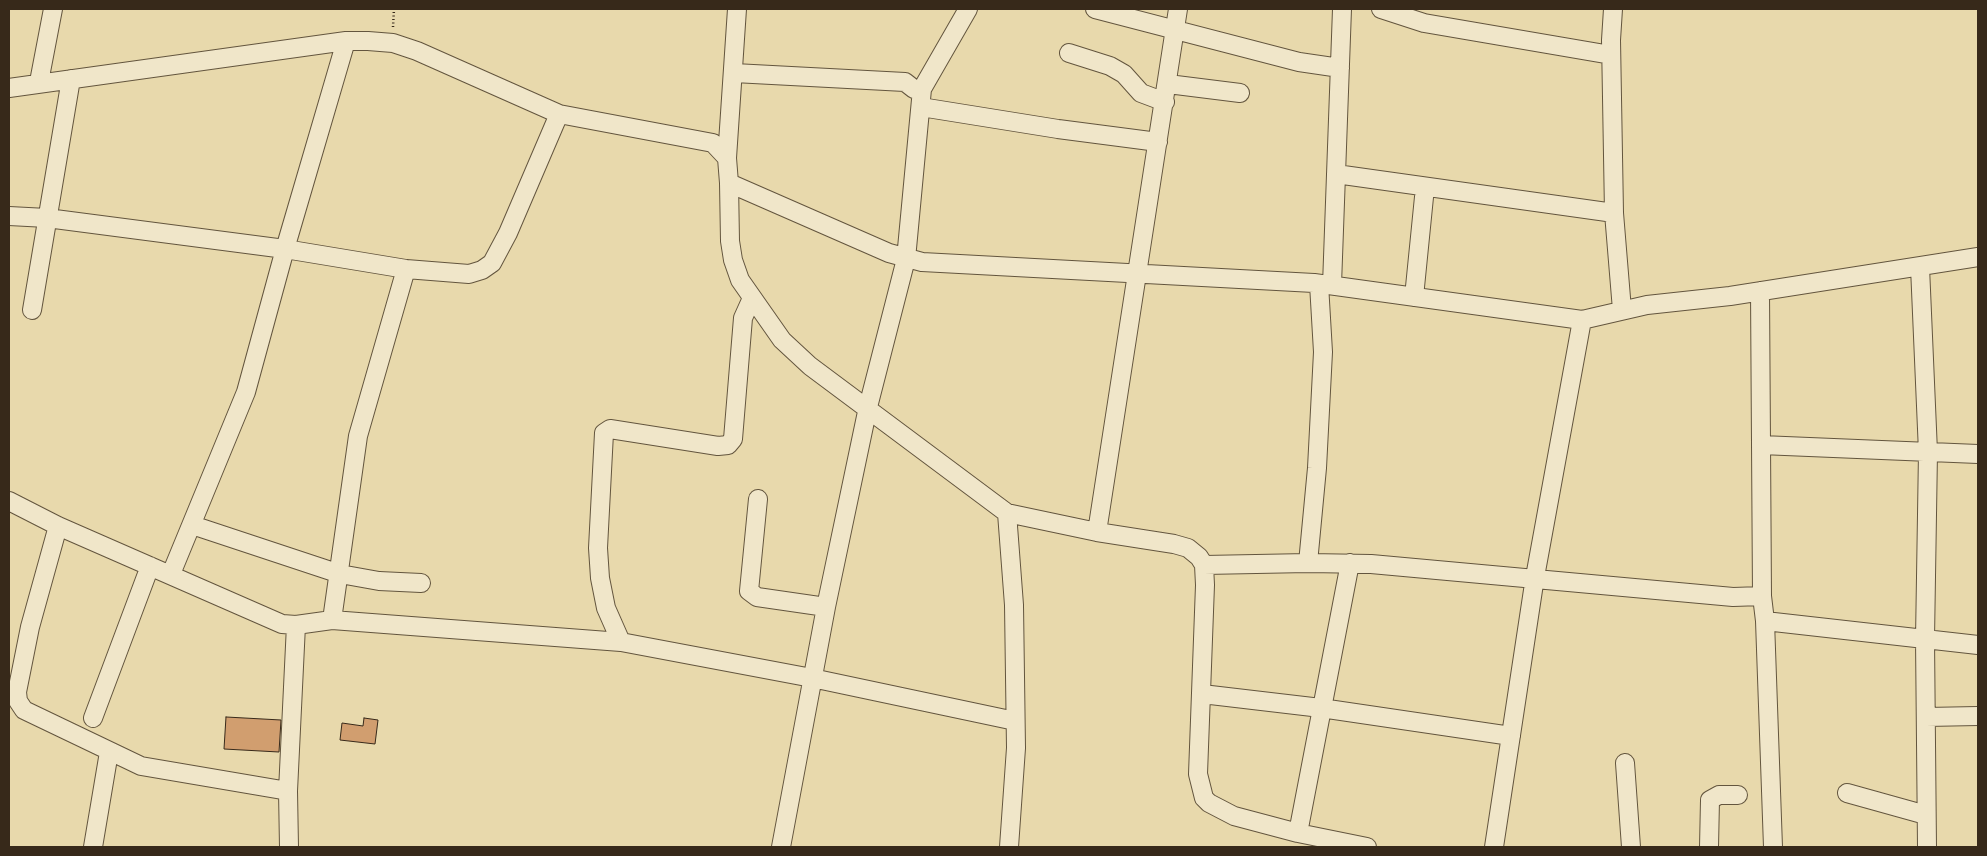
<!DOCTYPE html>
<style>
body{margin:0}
#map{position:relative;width:1987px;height:856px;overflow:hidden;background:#e8d9ac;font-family:"Gentium Book Plus",serif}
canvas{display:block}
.frame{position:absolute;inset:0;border:10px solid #37291a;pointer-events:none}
</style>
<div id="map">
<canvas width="1987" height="856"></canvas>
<div class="frame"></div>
</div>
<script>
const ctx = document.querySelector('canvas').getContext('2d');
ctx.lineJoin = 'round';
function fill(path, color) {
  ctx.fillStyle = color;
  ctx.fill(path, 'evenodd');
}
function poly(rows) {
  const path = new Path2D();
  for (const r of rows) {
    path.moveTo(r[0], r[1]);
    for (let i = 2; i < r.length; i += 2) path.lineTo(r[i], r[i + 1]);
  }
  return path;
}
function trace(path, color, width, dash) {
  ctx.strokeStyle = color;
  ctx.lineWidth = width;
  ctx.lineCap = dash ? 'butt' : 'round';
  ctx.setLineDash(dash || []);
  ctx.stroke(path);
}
const building = poly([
 [226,717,281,720,279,752,224,749,226,717],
 [364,718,378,720,375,744,340,740,342,723,363,726,364,718]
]);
fill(building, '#d19e6f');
trace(building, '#37291a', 1);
const minor = poly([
 [1095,9,1299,62,1340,68],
 [1381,9,1424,23,1611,55],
 [1613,9,1611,40,1614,213,1622,310],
 [1069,53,1110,66,1124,74,1141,93,1165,102],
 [734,73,905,82,914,89,922,89,968,9],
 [39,82,53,9],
 [1168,84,1240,93],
 [9,88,346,41,368,41,393,43,417,51,559,114,713,143,727,158],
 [921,107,1058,129,1158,142],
 [1336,174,1614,213],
 [729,183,727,158,737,9],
 [9,216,47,218,285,249,406,269,469,274,482,270,492,263,508,233,559,114],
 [1920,267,1928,452,1925,639,1927,847],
 [1319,284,1323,352,1317,468,1308,563,1371,564,1733,597,1762,596,1765,621,1978,645],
 [1332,285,1342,9],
 [1760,291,1762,596],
 [1414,297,1424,197],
 [32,310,71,79],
 [1761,445,1978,454],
 [758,499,749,591,757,597,826,607],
 [9,501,58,526,282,624,296,625,332,620,621,642,812,678,1015,721],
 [1007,513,1014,605,1016,748,1009,847],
 [192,525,340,574,379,581,421,583],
 [58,526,30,627,17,692,18,701,24,710,141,766,288,791],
 [1097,532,1178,9],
 [1204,565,1308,563],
 [171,574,246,392,285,249,346,41],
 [332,620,358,436,406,269],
 [1765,621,1773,847],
 [621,642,606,608,600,578,598,548,604,433,610,429,718,446,728,445,733,439,743,318,752,298],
 [1202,694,1321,708,1511,736],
 [1926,717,1978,716],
 [93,718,150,566],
 [1625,763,1631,847],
 [1847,793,1926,815],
 [1298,833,1350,563],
 [93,847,109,752],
 [289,847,288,791,296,625],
 [781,847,826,607,868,407,906,259,922,89],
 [1367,847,1298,833,1234,816,1209,803,1204,798,1198,774,1205,585,1204,565,1199,557,1188,548,1174,544,1097,532,1007,513,810,366,782,340,740,280,733,260,730,241,729,183,889,253,922,262,1314,283,1582,320,1647,305,1730,296,1978,257],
 [1494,847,1535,577,1582,320],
 [1709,847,1710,800,1719,795,1738,795]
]);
trace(minor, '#63553e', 20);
trace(poly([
 [393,27,394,9]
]), '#37291a', 2.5, [1, 2.5]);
trace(minor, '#f0e6c9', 18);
</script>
